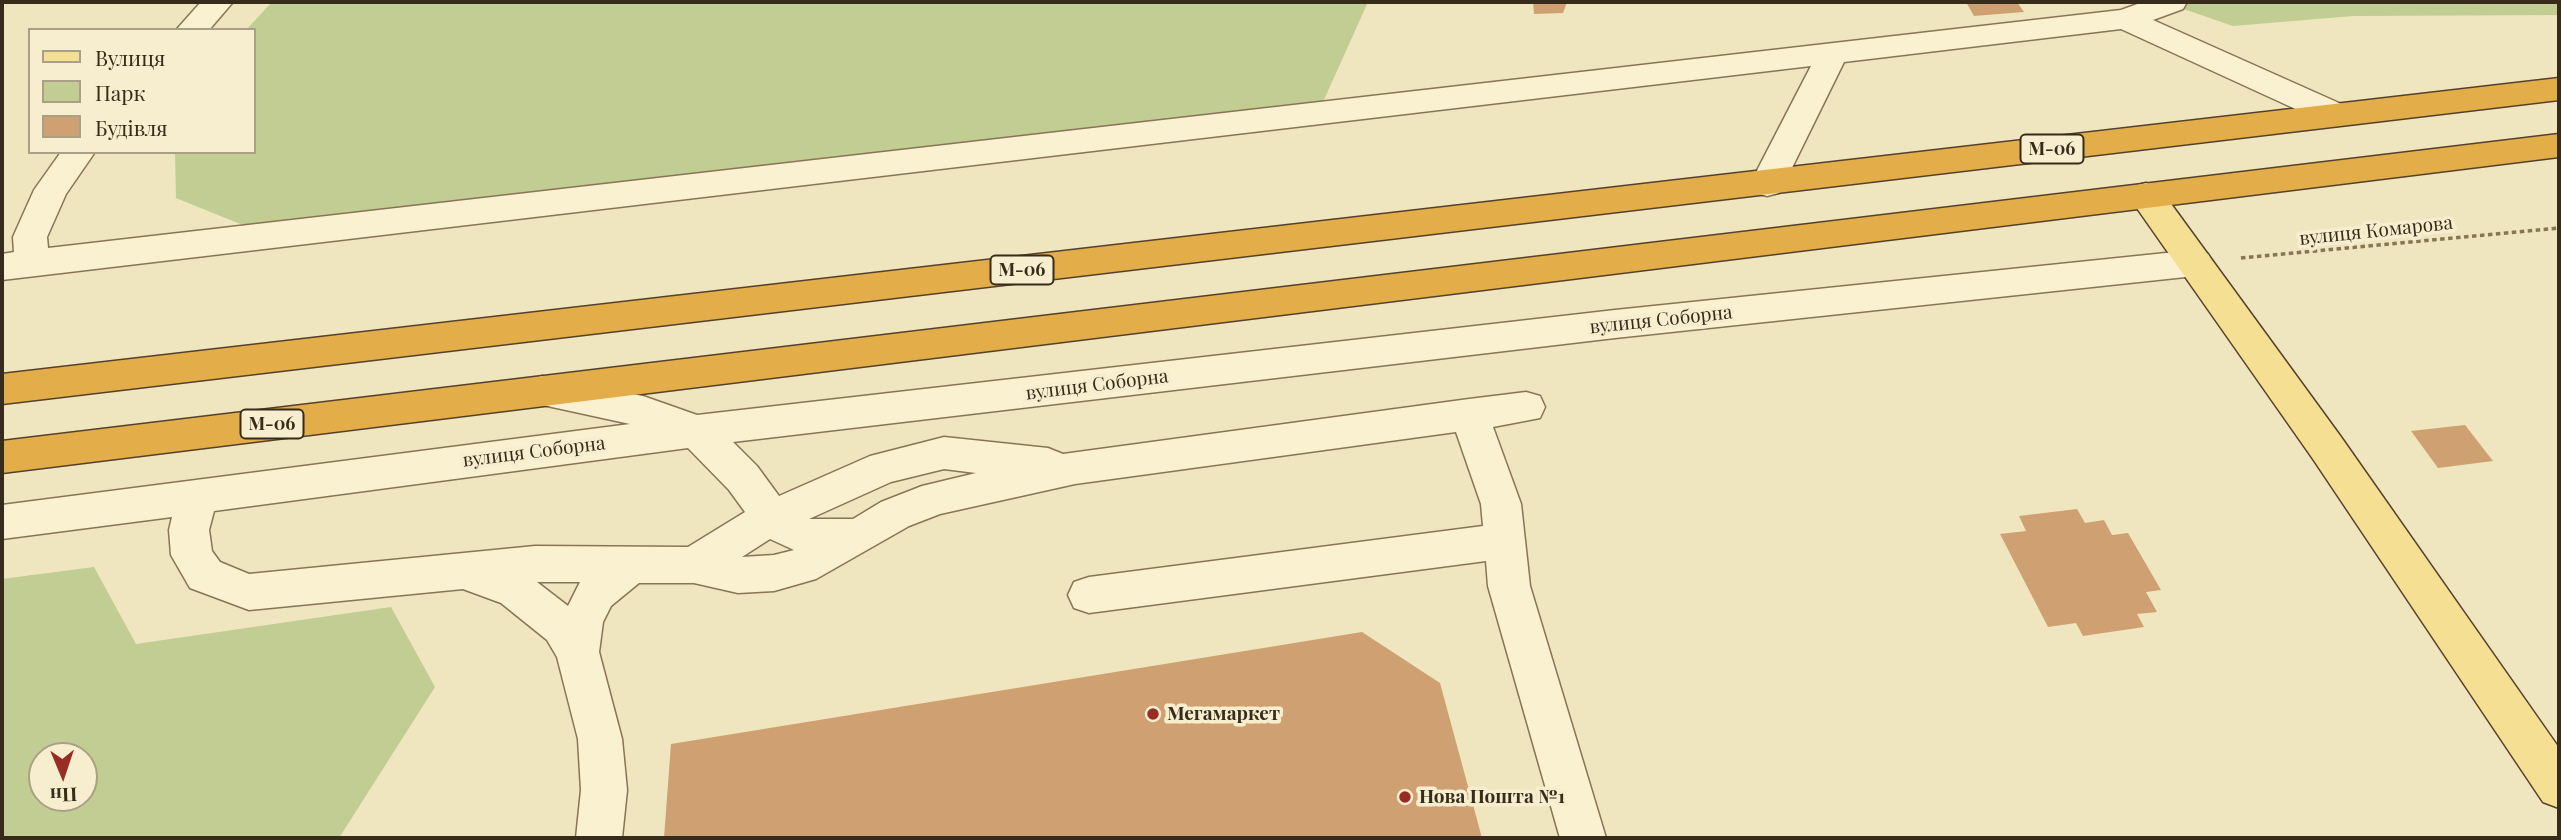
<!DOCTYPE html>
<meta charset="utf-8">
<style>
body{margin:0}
#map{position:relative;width:2561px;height:840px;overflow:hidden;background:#efe5be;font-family:"Playfair Display",serif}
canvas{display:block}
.frame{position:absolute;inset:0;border:4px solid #372b1b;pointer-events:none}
.legend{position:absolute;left:28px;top:28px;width:228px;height:126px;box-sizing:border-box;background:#f6eece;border:2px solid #aaa086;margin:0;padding:9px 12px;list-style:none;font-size:21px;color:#372b1b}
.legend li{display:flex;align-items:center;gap:14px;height:35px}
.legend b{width:35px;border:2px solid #aaa086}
.north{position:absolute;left:28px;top:742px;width:70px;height:70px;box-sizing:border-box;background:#f6eece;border:2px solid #aaa086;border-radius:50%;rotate:178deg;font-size:19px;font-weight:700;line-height:28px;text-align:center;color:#372b1b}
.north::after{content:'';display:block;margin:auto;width:24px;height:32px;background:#992d24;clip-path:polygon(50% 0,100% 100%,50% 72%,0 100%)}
</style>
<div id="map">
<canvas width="2561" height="840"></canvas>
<div class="frame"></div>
<ul class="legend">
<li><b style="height:9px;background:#f5df93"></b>Вулиця</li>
<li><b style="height:19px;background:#c1cd92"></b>Парк</li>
<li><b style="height:19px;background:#cfa172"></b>Будівля</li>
</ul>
<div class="north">Пн</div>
</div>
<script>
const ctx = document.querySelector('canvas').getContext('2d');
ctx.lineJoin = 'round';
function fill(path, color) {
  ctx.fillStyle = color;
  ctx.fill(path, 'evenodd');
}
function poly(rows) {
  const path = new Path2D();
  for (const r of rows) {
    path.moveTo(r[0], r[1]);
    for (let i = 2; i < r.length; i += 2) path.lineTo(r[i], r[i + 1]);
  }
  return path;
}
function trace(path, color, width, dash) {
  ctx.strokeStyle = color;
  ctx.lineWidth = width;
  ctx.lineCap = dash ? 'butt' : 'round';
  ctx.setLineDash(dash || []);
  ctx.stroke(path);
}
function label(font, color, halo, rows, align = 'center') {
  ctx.font = font + ' "Playfair Display",serif';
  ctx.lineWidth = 7;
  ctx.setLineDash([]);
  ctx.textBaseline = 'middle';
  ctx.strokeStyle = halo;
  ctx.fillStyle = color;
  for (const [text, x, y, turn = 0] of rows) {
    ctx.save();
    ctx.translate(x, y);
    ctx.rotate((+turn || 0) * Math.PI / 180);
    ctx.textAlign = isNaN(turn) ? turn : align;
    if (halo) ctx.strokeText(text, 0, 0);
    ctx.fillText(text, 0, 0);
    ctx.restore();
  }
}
fill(poly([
 [272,2,1368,2,1323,102,265,234,176,198,175,152,254,152,254,30,246,30],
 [2163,2,2559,2,2559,15,2353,16,2233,26],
 [94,567,136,644,391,607,435,687,339,838,2,838,2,579],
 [42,756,84,756,84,798,42,798]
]), '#c1cd92');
fill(poly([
 [1533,2,1567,2,1563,13,1534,14],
 [1966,2,2017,2,2024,12,1974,16],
 [2465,425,2493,461,2438,468,2411,431],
 [2077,509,2085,523,2104,520,2112,535,2128,533,2161,590,2146,592,2157,612,2137,614,2144,627,2083,636,2076,623,2048,627,2000,534,2026,531,2019,516],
 [1362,632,1440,683,1482,838,664,838,671,744]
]), '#cfa172');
const minor = poly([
 [201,2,233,2,209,30,176,30,201,2],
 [2143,2,2187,2,2183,9,2153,20,2348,107,2353,115,2348,123,2337,126,2326,123,2121,29,1844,62,1784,184,1779,193,1767,196,1755,193,1750,184,1811,66,2,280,2,254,14,252,13,237,34,190,61,152,95,152,66,194,47,237,48,248,2121,10,2143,2],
 [2195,250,2208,254,2213,263,2208,272,2195,276,1615,338,733,442,757,466,779,496,870,456,944,437,1048,448,1063,454,1469,399,1526,392,1540,396,1545,407,1540,418,1493,427,1521,504,1530,586,1606,838,1560,838,1488,586,1486,561,1089,613,1074,608,1068,595,1074,582,1089,577,1483,526,1481,504,1456,432,1075,484,940,514,909,526,816,579,774,591,738,593,694,583,639,583,611,606,603,622,599,652,622,739,627,790,622,838,576,838,581,790,578,739,557,657,547,640,501,603,463,589,249,610,190,588,171,555,169,530,172,517,2,539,2,505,630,424,529,402,523,391,529,380,542,376,643,396,697,415,1615,310,2195,250],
 [688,448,729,490,745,512,688,547,535,546,249,574,220,562,212,551,209,530,214,511,688,448],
 [944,469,976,473,922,486,881,502,853,519,809,519,891,482,944,469],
 [770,539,794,550,774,555,742,557,770,539],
 [537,582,580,582,568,606,537,582]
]);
const major = poly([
 [2146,183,2158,186,2341,437,2559,748,2559,808,2543,802,2313,459,2134,204,2129,195,2134,186,2146,183]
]);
const highway = poly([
 [2559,78,2559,100,2,404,2,374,2559,78],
 [2559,134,2559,157,2,473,2,441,2559,134]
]);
trace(minor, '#887556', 3);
trace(major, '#55422b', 3);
trace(highway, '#55422b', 3);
trace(poly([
 [2241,258,2559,228]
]), '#887556', 3.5, [4.5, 3.5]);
fill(minor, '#faf1d1');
fill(major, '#f5df93');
fill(highway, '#e3ad4a');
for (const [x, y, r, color] of [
 [1153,714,7,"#992d24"],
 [1405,797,7,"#992d24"]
]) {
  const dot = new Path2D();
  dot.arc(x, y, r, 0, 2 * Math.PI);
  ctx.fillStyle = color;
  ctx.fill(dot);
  trace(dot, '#f6eece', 2.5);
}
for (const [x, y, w] of [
 [2052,149,63],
 [1022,270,63],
 [272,424,63]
]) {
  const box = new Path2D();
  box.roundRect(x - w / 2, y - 14.5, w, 29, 5);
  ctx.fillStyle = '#f6eece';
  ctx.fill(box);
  trace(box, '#372b1b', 2);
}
label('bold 18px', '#372b1b', null, [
 ["М-06",2052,149],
 ["М-06",1022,270],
 ["М-06",272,424]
]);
label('19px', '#372b1b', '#f6eece', [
 ["вулиця Комарова",2376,231,-6],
 ["вулиця Соборна",1661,320,-6],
 ["вулиця Соборна",1097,385,-7],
 ["вулиця Соборна",534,452,-7]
]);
label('bold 19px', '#372b1b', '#f6eece', [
 ["Мегамаркет",1167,714],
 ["Нова Пошта №1",1419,797]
], 'left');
</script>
